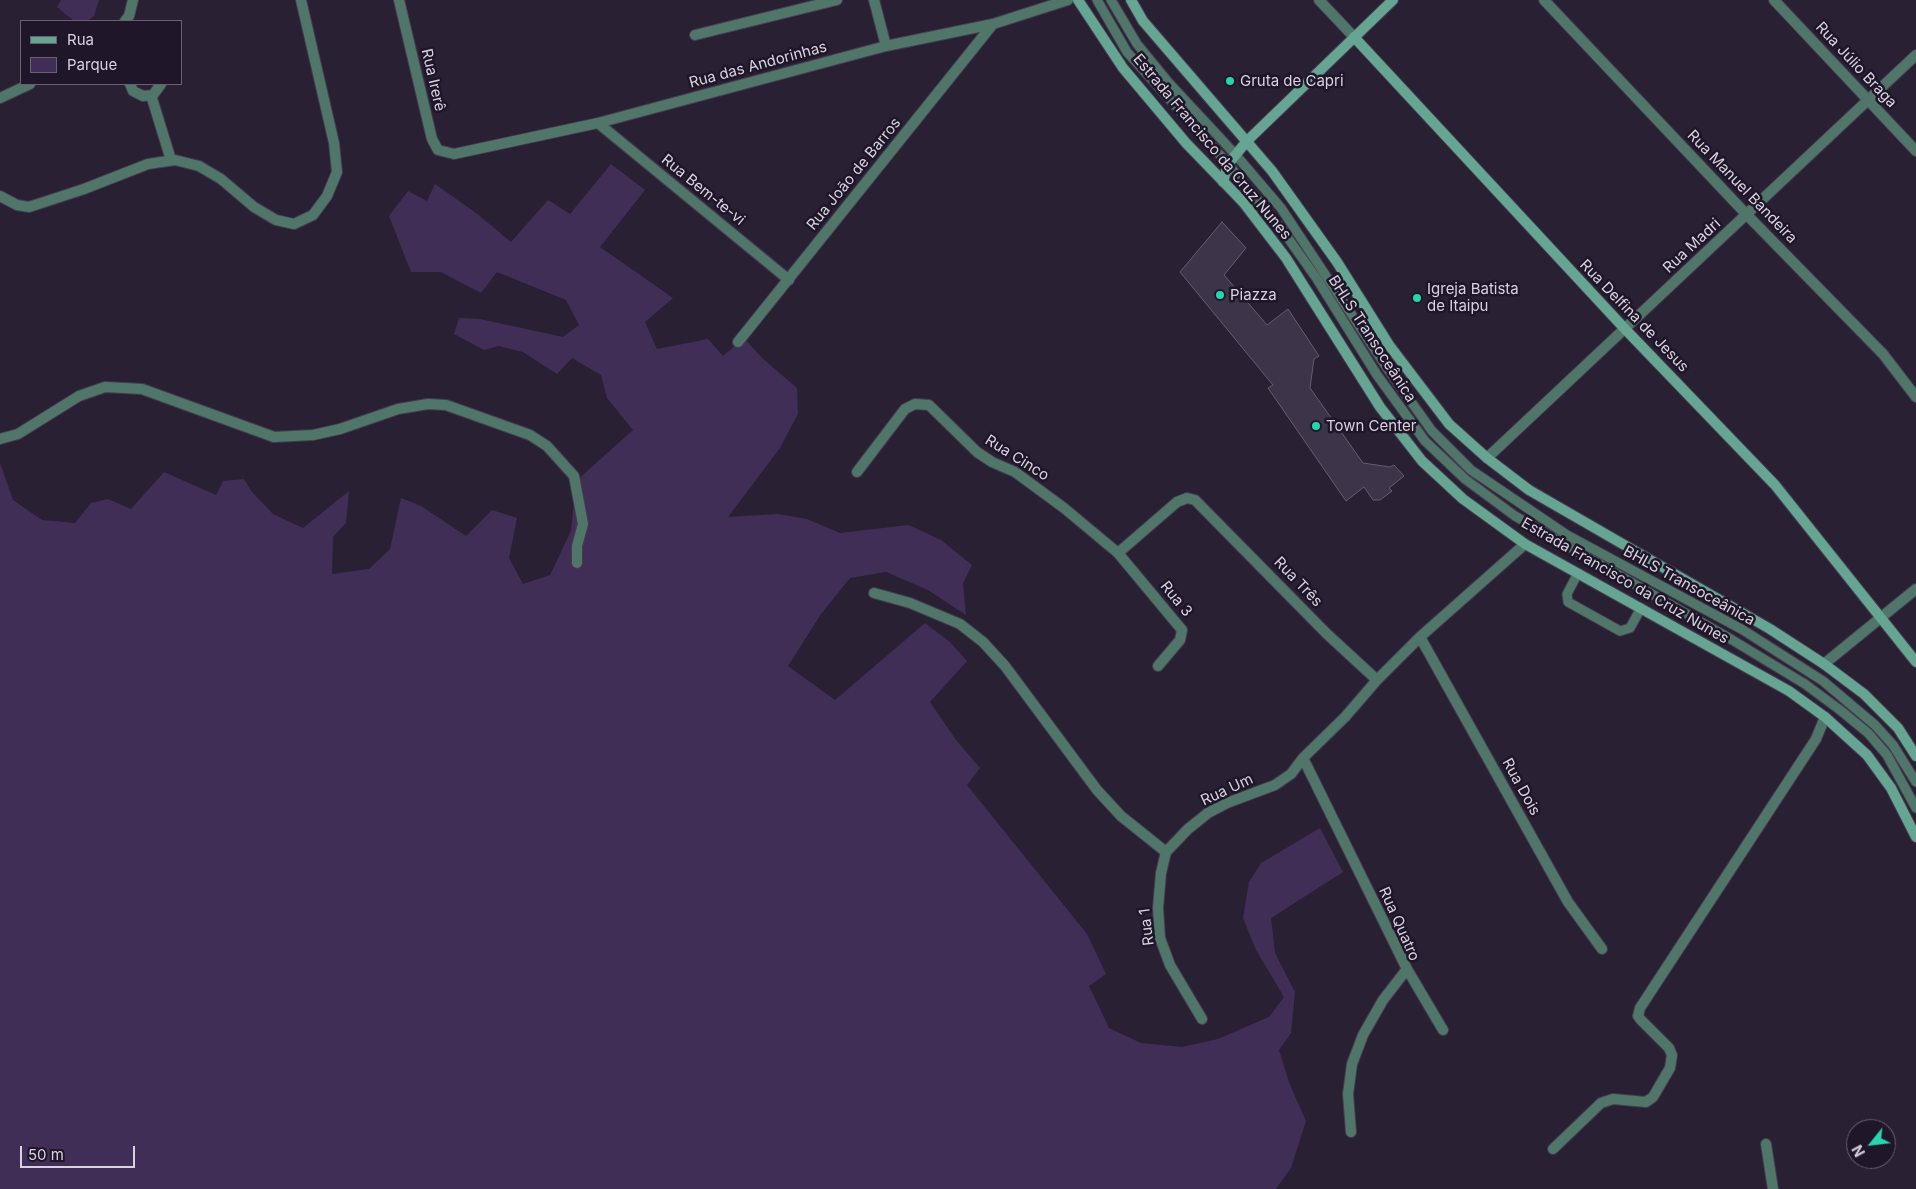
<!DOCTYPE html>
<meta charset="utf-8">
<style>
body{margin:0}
#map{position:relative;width:1916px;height:1189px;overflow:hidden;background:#292033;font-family:Inter,sans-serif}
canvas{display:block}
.legend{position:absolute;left:20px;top:20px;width:162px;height:65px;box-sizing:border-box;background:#1f1629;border:1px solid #696172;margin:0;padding:6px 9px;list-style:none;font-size:15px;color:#d8d2df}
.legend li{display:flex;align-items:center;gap:10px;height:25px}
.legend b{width:25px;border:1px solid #696172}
.north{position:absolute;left:1846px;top:1119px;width:50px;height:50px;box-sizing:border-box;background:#1f1629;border:1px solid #696172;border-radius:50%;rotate:241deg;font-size:14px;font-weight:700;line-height:20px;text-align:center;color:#d8d2df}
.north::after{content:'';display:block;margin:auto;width:18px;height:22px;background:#26d5ae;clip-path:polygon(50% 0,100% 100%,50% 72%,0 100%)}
.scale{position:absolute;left:20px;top:1146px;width:115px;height:22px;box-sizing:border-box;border:2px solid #d8d2df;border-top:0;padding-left:6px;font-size:15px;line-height:18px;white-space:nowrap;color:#d8d2df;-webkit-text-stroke:4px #1f1629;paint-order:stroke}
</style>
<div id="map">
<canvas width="1916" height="1189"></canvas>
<ul class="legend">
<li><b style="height:6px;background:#65a591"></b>Rua</li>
<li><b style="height:14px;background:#412e56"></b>Parque</li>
</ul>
<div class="north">N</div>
<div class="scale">50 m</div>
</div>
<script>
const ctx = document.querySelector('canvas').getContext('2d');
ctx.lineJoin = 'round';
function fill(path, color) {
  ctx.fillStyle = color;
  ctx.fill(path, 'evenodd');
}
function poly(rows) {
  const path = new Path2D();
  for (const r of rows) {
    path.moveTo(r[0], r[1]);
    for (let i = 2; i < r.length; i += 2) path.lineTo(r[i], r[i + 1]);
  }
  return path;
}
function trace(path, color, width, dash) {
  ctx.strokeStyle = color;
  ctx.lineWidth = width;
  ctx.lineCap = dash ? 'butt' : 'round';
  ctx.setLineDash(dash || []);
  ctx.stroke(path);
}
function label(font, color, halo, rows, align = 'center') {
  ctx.font = font + ' Inter,sans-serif';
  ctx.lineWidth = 5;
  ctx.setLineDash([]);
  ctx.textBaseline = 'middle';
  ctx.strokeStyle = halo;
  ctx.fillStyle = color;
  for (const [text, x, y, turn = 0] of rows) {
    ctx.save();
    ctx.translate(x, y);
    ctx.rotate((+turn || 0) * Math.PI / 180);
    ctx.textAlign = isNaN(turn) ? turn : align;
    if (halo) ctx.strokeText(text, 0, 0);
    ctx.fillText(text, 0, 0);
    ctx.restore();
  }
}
fill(poly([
 [61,0,99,0,94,16,87,21,74,21,57,7],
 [611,164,645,190,600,247,673,298,645,322,657,349,708,339,723,356,744,338,762,358,797,388,798,414,780,448,728,517,778,514,807,519,840,533,909,525,941,540,972,565,963,583,966,615,928,590,886,572,850,578,821,614,788,666,835,700,925,623,950,642,967,661,930,702,956,740,980,768,967,785,1087,934,1106,974,1089,986,1109,1028,1141,1043,1182,1047,1218,1039,1269,1017,1284,997,1256,950,1243,918,1249,882,1261,863,1320,828,1343,872,1271,918,1275,953,1295,992,1291,1033,1279,1050,1290,1085,1306,1121,1291,1168,1276,1189,0,1189,0,463,13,500,42,520,75,523,91,503,108,499,131,509,164,472,216,495,223,481,244,479,252,492,273,514,303,528,349,491,346,523,333,537,332,574,369,569,390,549,401,498,421,506,466,536,492,510,517,518,509,558,523,584,550,575,571,531,576,481,633,430,607,398,601,375,572,358,557,374,523,352,499,346,484,350,454,334,459,318,480,319,563,337,579,325,566,300,497,272,481,293,441,272,411,272,389,216,408,191,427,201,435,184,476,213,511,242,548,200,570,214]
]), '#412e56');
const building = poly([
 [1222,222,1246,248,1224,275,1267,325,1288,309,1319,356,1314,359,1310,388,1363,463,1390,467,1394,465,1404,476,1389,488,1392,491,1380,500,1373,500,1364,487,1346,501,1268,388,1273,385,1180,272,1222,222]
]);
fill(building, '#3d3449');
trace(building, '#665c73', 1);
const lane = poly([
 [1097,0,1127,52,1228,164,1283,231,1317,279,1377,375,1425,441,1465,479,1515,516,1729,638,1805,684,1840,710,1868,733,1887,755,1916,808],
 [1111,0,1137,44,1169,83,1235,154,1281,208,1387,368,1432,431,1471,470,1567,535,1743,630,1823,681,1875,725,1893,745,1916,782],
 [1578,573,1567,594,1568,602,1620,631,1630,628,1641,608]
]);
const street = poly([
 [399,0,432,139,438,150,454,154,598,123,886,46,993,24,1068,0],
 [874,0,886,46],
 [1319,0,1354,37],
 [1544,0,1747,215,1883,354,1916,397],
 [1774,0,1916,151],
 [125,21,129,16,133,0],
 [695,35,837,0],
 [130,84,133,91,143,96,153,95,161,84],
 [151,95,171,160],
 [0,98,30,84],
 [598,123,789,280],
 [0,196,17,205,29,207,84,189,148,164,175,160,199,166,221,179,254,207,276,220,294,224,313,215,327,196,337,172,334,143,301,0],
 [738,342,993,24],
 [0,439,18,434,79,396,105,387,142,389,274,437,313,435,340,429,398,409,428,404,446,405,530,435,547,446,574,476,583,524,577,546,577,563],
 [1487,458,1916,55],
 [857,472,905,409,915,404,929,405,977,452,992,462,1015,472,1064,508,1118,553,1182,630,1180,640,1158,666],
 [1118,553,1177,502,1187,498,1195,500,1327,634,1377,680],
 [874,593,910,603,960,624,983,642,1005,666,1097,790,1121,816,1166,852,1188,829,1208,813,1227,803,1275,785,1291,774,1303,758,1345,717,1377,680,1420,637,1525,544],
 [1420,637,1568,902,1602,949],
 [1824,664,1916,589],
 [1303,758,1407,969,1383,1000,1363,1035,1352,1064,1348,1094,1351,1132],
 [1166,852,1161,873,1158,908,1160,938,1170,965,1202,1019],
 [1407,969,1443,1030],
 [1766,1144,1773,1189],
 [1553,1149,1601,1103,1613,1099,1646,1102,1653,1097,1670,1068,1672,1055,1669,1048,1641,1020,1638,1016,1640,1008,1816,739,1825,717]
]);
const secondary = poly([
 [1078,0,1123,68,1186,143,1243,202,1286,258,1380,407,1422,461,1463,499,1525,544,1789,691,1825,717,1867,755,1891,788,1916,837],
 [1131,0,1143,21,1272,171,1337,262,1389,345,1449,424,1487,458,1529,490,1770,629,1824,664,1864,694,1898,728,1916,756],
 [1354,37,1625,329,1775,485,1916,662],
 [1223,182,1228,164,1247,141,1393,0]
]);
trace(lane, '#453c4f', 11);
trace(street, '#453c4f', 12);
trace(secondary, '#453c4f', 12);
trace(lane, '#50766a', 9);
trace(street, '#50766a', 10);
trace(secondary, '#65a591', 10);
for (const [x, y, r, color] of [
 [1230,81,5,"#26d5ae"],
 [1220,295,5,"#26d5ae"],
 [1417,298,5,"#26d5ae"],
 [1316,426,5,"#26d5ae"]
]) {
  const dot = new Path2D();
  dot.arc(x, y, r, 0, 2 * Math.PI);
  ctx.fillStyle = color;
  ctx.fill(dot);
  trace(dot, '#1f1629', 2);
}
label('15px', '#d8d2df', '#1f1629', [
 ["Rua das Andorinhas",758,65,-15],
 ["Rua Júlio Braga",1856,65,47],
 ["Rua Irerê",433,80,77],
 ["Estrada Francisco da Cruz Nunes",1212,147,50],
 ["Rua João de Barros",854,174,-51],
 ["Rua Manuel Bandeira",1742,187,46],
 ["Rua Bem-te-vi",703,190,39],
 ["Rua Madri",1692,246,-43],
 ["Rua Delfina de Jesus",1634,316,46],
 ["BHLS Transoceânica",1372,339,57],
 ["Rua Cinco",1017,458,32],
 ["Estrada Francisco da Cruz Nunes",1625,581,30],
 ["Rua Três",1298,582,46],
 ["BHLS Transoceânica",1689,586,29],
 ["Rua 3",1176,599,51],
 ["Rua Dois",1521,787,61],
 ["Rua Um",1227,790,-25],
 ["Rua Quatro",1399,924,66],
 ["Rua 1",1147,927,-97]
]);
label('15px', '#d8d2df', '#1f1629', [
 ["Gruta de Capri",1240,81],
 ["Igreja Batista",1427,289],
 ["de Itaipu",1427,306],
 ["Piazza",1230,295],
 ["Town Center",1326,426]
], 'left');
</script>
